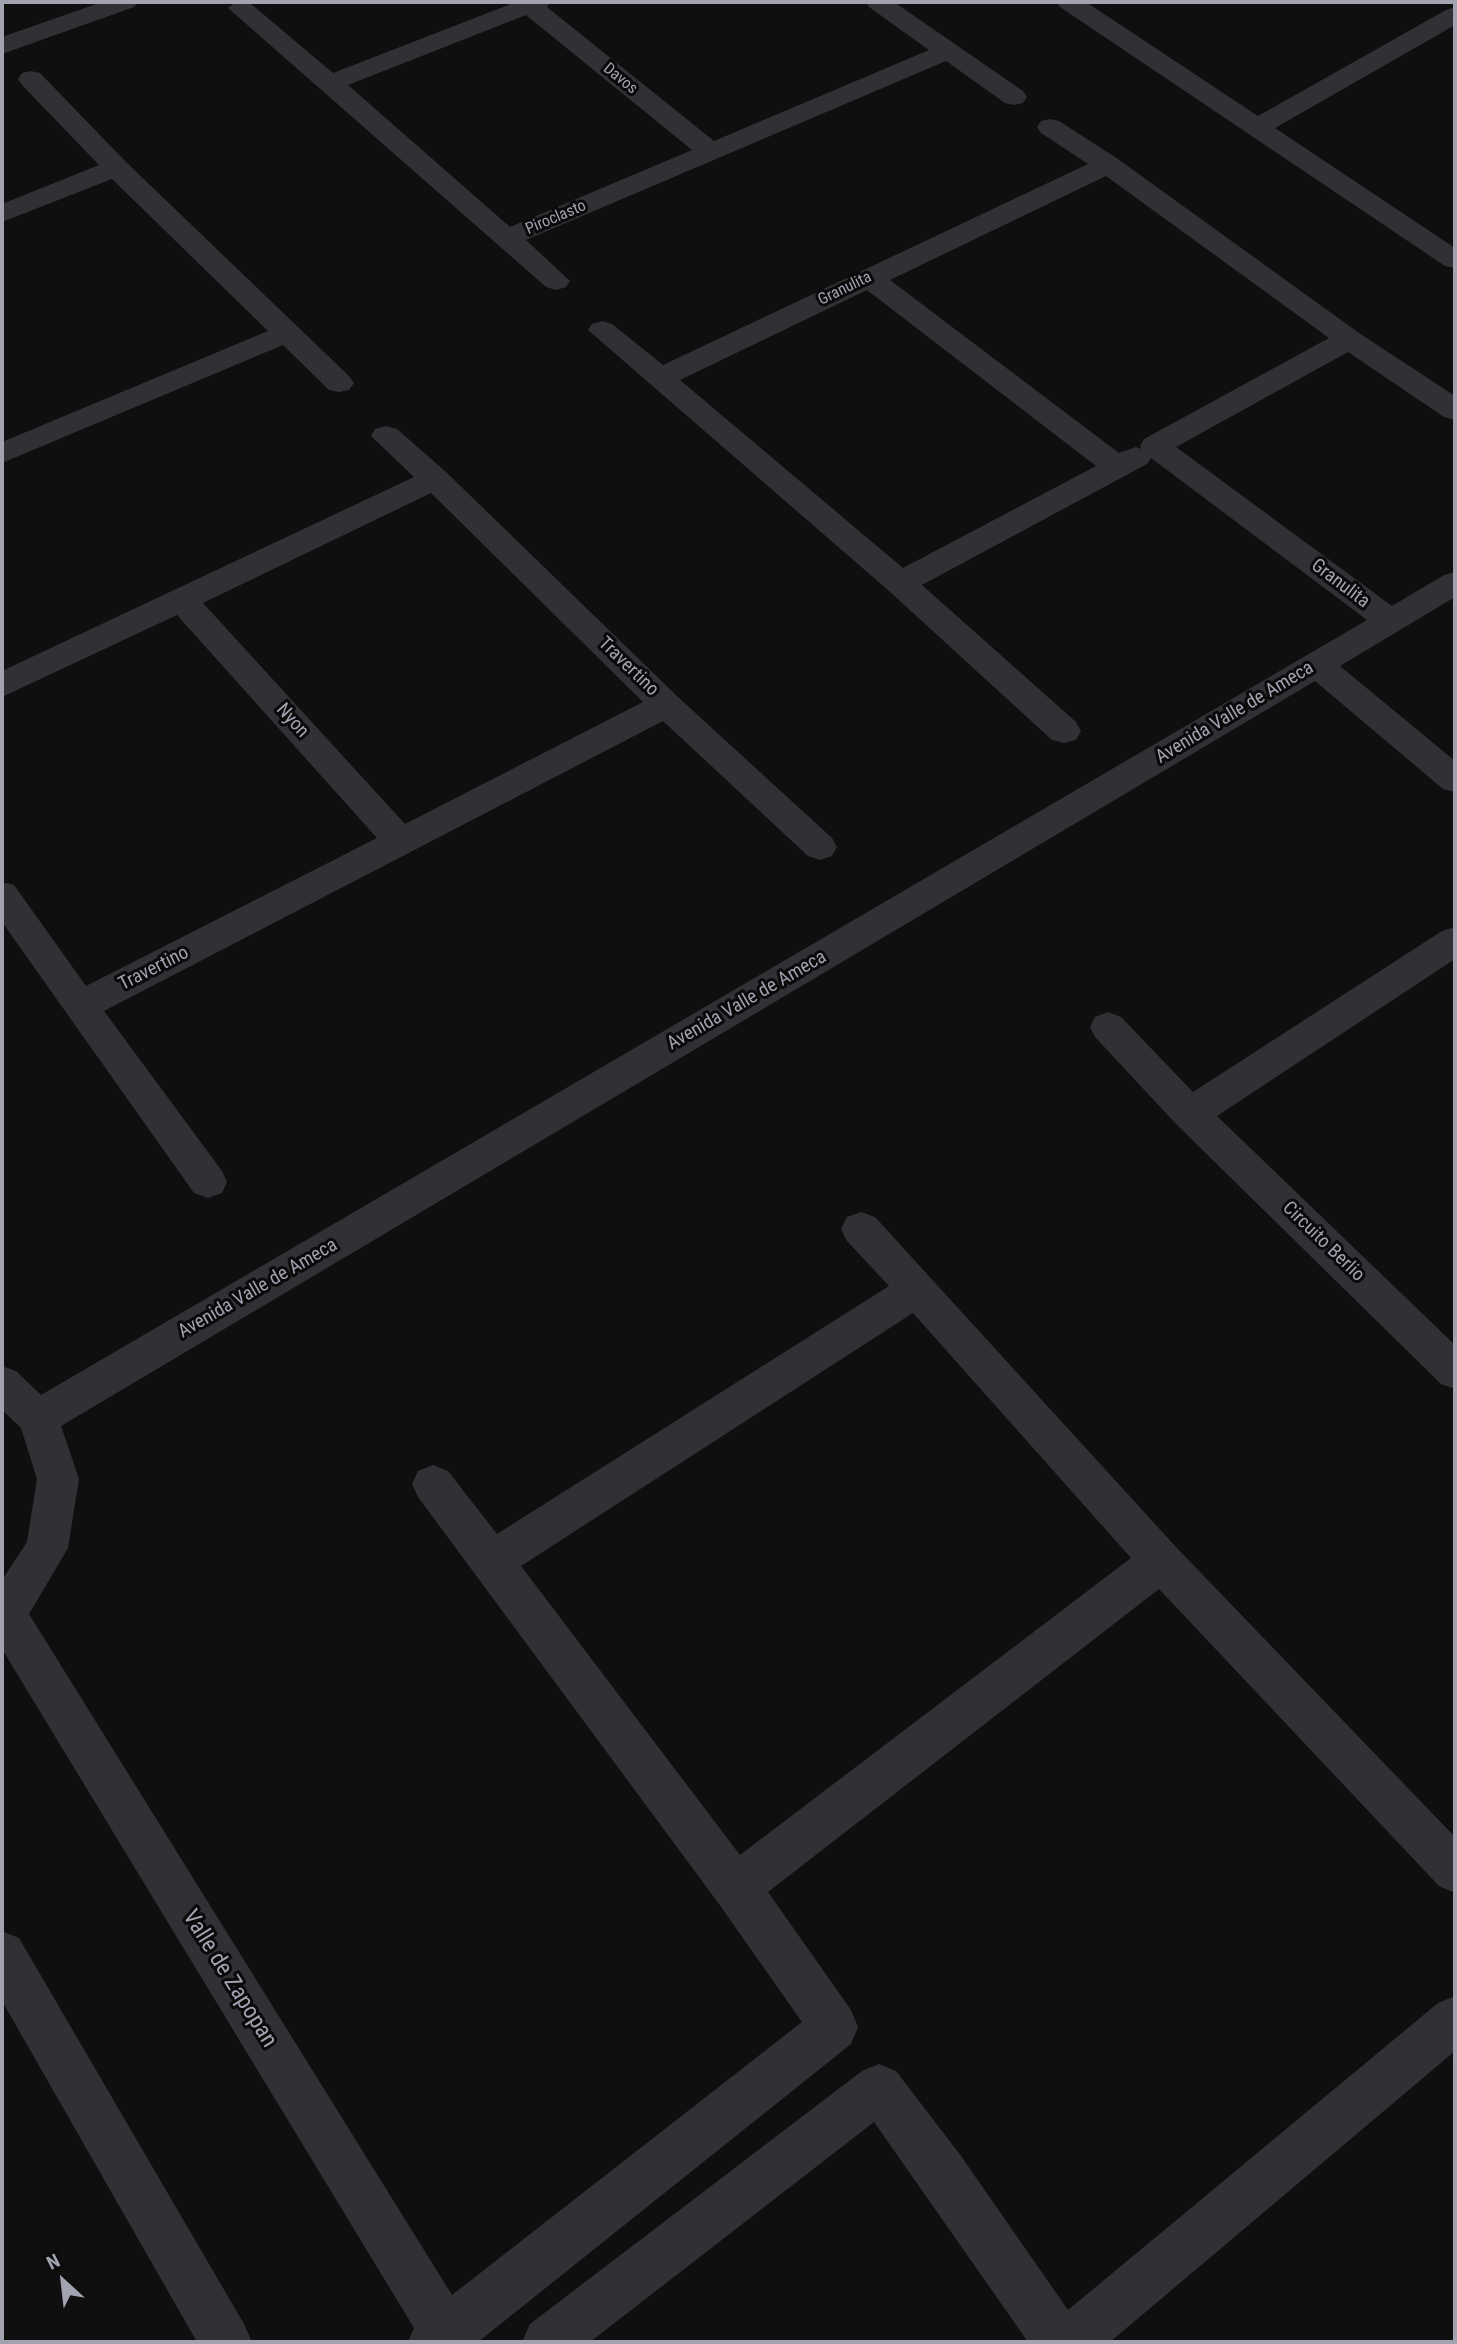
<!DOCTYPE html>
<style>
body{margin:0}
#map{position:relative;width:1457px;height:2344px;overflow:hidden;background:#0f0f10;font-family:"Roboto Condensed",sans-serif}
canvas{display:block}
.frame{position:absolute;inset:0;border:4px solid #a1a3b1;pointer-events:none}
.north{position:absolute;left:28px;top:2246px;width:70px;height:70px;-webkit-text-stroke:5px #0b0a0b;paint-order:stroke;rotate:333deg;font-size:19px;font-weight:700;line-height:28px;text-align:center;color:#a1a3b1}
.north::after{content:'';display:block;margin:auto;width:24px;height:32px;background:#a1a3b1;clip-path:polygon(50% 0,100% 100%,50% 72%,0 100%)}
</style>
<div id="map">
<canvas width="1457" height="2344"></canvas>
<div class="frame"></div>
<div class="north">N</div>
</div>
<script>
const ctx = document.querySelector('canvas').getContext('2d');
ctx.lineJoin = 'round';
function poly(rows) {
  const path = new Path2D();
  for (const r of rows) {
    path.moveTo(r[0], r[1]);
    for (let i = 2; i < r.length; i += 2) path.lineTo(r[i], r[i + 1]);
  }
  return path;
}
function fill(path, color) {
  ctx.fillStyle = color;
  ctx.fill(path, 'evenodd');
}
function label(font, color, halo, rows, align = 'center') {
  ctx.font = font + ' "Roboto Condensed",sans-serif';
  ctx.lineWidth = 6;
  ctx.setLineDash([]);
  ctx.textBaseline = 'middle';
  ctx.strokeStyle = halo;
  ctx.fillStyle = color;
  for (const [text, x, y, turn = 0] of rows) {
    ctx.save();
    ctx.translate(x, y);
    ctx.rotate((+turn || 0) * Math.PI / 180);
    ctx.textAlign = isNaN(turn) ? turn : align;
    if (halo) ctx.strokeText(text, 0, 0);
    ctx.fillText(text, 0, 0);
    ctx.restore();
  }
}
fill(poly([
 [102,2,138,2,134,7,2,54,2,37,102,2],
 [516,2,550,2,547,7,714,141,929,50,869,7,866,2,894,2,1023,91,1027,97,1023,103,1014,105,1005,103,946,61,526,240,570,281,566,287,556,290,546,287,228,8,236,2,250,3,333,73,516,2],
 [526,15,692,150,510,227,348,85,526,15],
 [1056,2,1086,2,1258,116,1446,10,1455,7,1455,25,1275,128,1455,248,1455,268,1445,266,1060,7,1056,2],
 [31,71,40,73,126,162,349,376,354,383,349,390,339,392,329,390,283,345,2,463,2,442,268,331,112,179,2,222,2,204,99,165,22,85,18,79,22,73,31,71],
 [1050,119,1059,121,1118,159,1359,333,1455,396,1455,420,1444,417,1348,352,1176,447,1392,606,1444,575,1455,572,1455,597,1340,666,1455,761,1455,792,1443,789,1315,681,61,1426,79,1479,68,1548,29,1614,452,2295,802,2022,719,1904,418,1497,412,1484,418,1471,433,1465,448,1471,497,1534,889,1286,847,1241,841,1229,847,1217,861,1212,875,1217,1176,1547,1455,1837,1455,1893,1439,1886,1159,1589,768,1892,851,2010,858,2027,851,2044,478,2342,408,2342,414,2328,2,1649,2,1580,27,1542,37,1479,21,1428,2,1410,2,1366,16,1371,41,1395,1367,620,1151,458,1147,464,922,585,1076,722,1081,731,1076,740,1064,743,1052,740,889,591,588,330,592,324,602,321,612,324,663,365,1088,164,1041,133,1037,127,1041,121,1050,119],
 [1106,176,1329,338,1144,439,1140,446,1142,449,1136,447,1119,453,890,280,1106,176],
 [867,290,1096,466,903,568,680,380,867,290],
 [913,1313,1131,1558,740,1855,521,1566,913,1313],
 [386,426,397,429,446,472,678,697,832,838,837,847,832,856,820,860,808,856,663,721,104,1011,222,1171,227,1182,222,1193,208,1198,194,1193,2,922,2,882,14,885,86,986,377,838,177,615,2,697,2,671,414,477,371,436,375,429,386,426],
 [431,493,643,702,405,824,203,603,431,493],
 [1455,927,1455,959,1217,1116,1455,1345,1455,1389,1441,1384,1177,1125,1095,1037,1090,1027,1095,1017,1108,1012,1121,1017,1193,1092,1442,931,1455,927],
 [2,1931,19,1938,244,2324,252,2342,197,2342,2,2001,2,1931],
 [1455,1996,1455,2051,1110,2342,1028,2342,874,2122,590,2342,522,2342,530,2324,862,2071,879,2064,896,2071,961,2156,1068,2310,1438,2003,1455,1996]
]), '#313135');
label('16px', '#a1a3b1', '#0b0a0b', [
 ["Davos",620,79,39],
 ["Piroclasto",556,218,-23],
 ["Granulita",845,289,-26]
]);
label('19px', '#a1a3b1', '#0b0a0b', [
 ["Granulita",1340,584,37],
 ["Travertino",628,667,44],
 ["Avenida Valle de Ameca",1235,713,-31],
 ["Nyon",292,721,48],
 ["Travertino",154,969,-27],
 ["Avenida Valle de Ameca",747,1001,-30],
 ["Circuito Berlio",1323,1242,44],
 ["Avenida Valle de Ameca",258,1289,-30]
]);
label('23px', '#a1a3b1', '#0b0a0b', [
 ["Valle de Zapopan",229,1979,58]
]);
</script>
